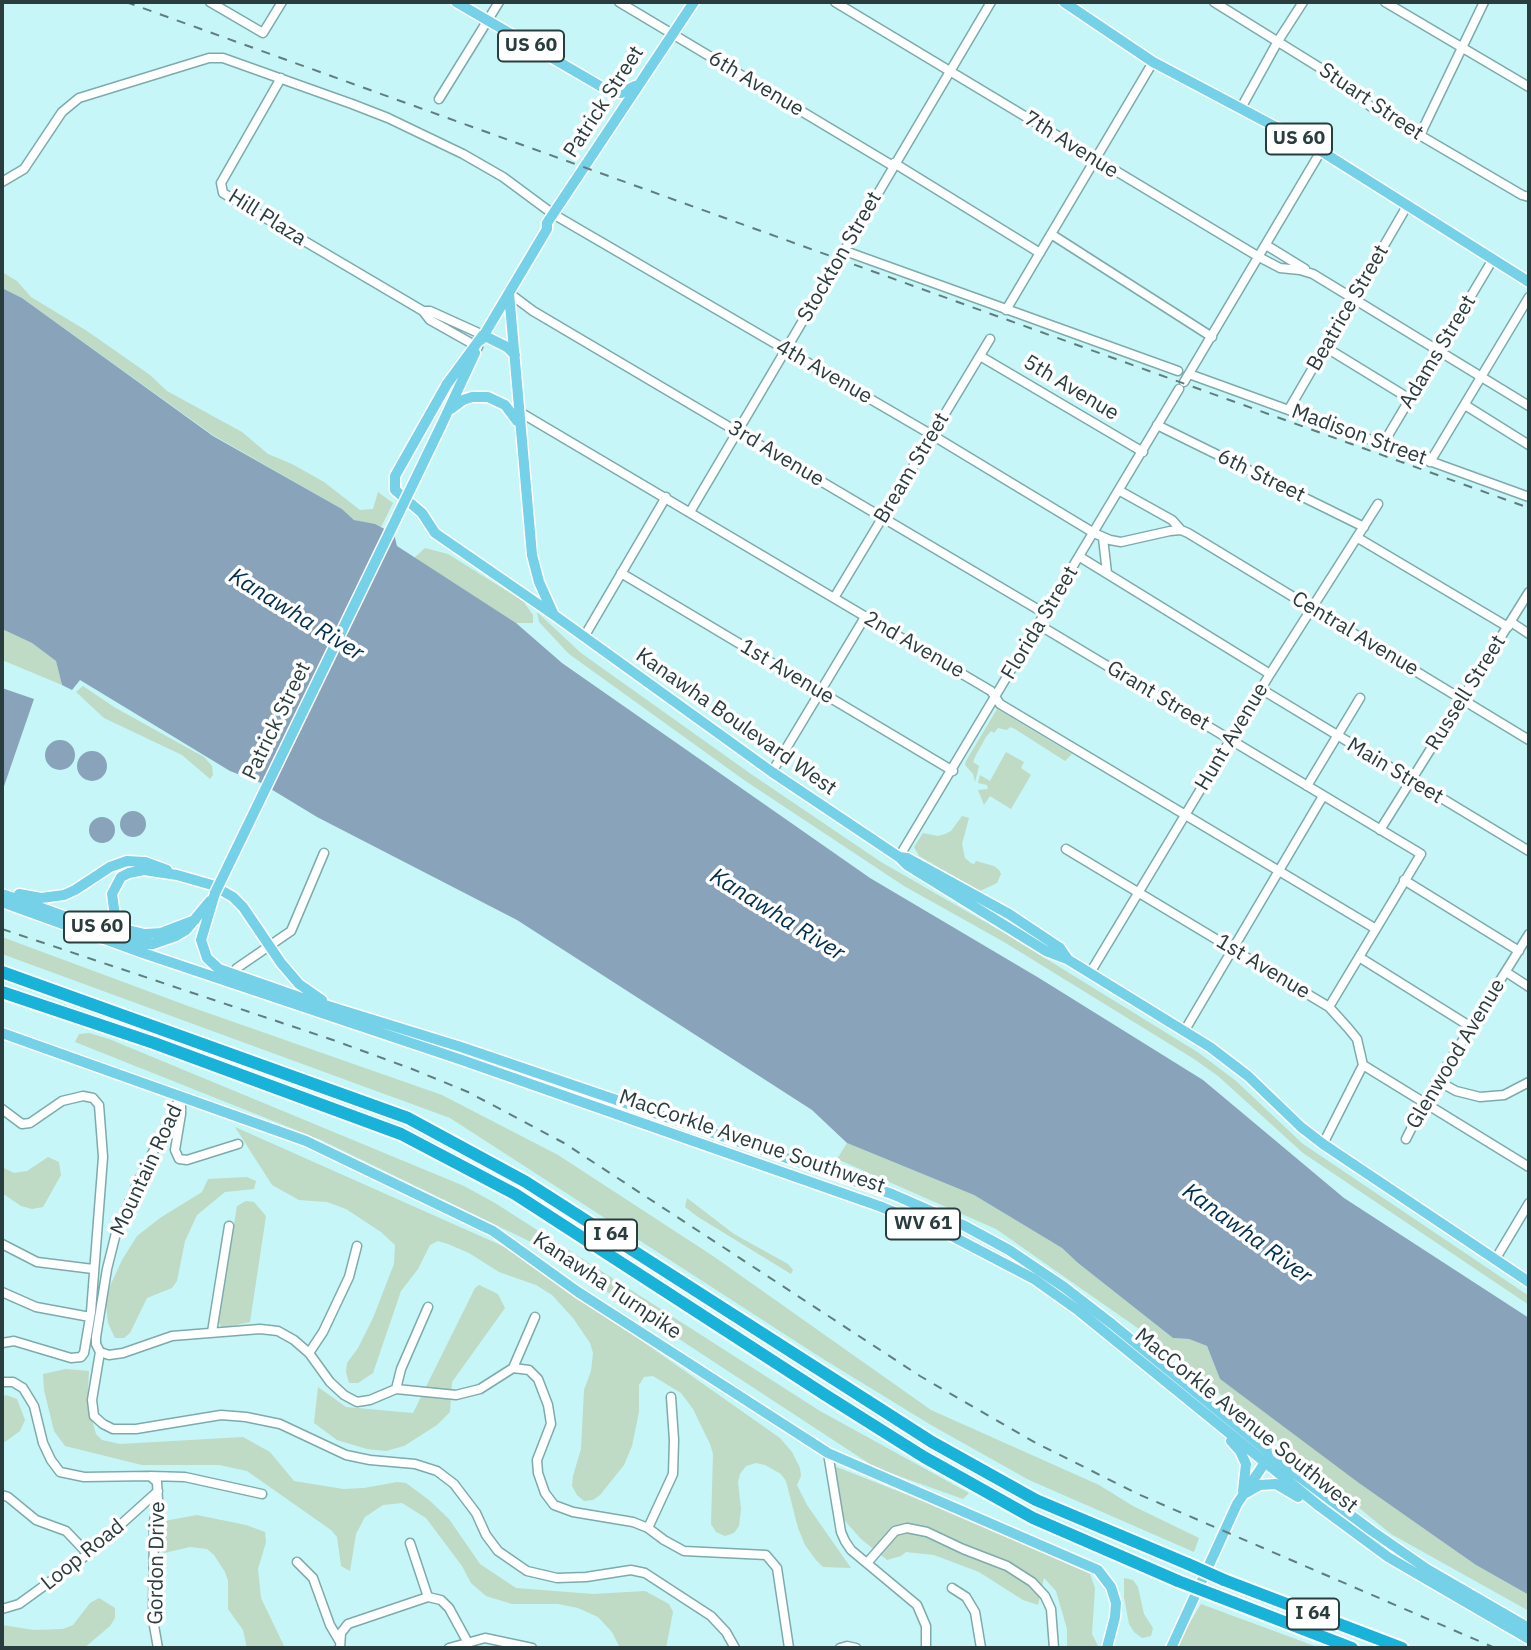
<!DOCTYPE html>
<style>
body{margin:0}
#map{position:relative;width:1531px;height:1650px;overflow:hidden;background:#c6f6f7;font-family:"IBM Plex Sans",sans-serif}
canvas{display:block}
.frame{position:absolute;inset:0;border:4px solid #2a3d3e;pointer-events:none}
</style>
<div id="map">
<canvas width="1531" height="1650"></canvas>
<div class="frame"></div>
</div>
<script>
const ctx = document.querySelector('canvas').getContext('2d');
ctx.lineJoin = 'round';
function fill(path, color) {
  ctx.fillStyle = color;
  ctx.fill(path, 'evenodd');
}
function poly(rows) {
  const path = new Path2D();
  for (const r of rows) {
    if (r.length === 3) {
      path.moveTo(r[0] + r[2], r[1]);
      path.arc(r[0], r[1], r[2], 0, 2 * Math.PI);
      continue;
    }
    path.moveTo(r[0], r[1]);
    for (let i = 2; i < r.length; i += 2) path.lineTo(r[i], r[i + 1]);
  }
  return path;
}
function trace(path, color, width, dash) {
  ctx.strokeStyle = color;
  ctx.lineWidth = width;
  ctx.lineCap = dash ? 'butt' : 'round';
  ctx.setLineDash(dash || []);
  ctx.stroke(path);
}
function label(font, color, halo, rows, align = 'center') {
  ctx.font = font + ' "IBM Plex Sans",sans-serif';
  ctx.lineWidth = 7;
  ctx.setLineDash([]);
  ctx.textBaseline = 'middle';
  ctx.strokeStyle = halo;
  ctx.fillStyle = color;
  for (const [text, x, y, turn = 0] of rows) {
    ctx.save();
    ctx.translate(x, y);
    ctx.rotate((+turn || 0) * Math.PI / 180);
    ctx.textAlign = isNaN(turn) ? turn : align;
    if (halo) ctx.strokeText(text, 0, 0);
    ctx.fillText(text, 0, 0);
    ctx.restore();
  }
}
fill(poly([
 [2,272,17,281,31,297,87,331,150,375,167,391,242,432,268,454,292,464,324,482,360,510,373,509,378,492,393,503,381,527,354,520,342,509,213,435,22,298,2,288],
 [425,548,448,554,523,601,533,615,533,623,516,623,414,558],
 [537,612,581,653,751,774,881,862,1001,931,1199,1053,1236,1081,1303,1144,1529,1296,1529,1305,1303,1153,1218,1076,1194,1059,1004,942,904,886,744,780,569,654,539,622],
 [2,629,32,643,56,661,62,685,2,660],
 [83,686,114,707,204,757,212,766,213,775,210,779,182,755,104,718,76,692],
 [997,709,1072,754,1065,761,1015,729,1010,727,1007,730,998,728,994,733,991,731,986,737,976,755,973,762,979,766,975,782,973,774,965,765,966,761],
 [1006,752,1024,762,1021,768,1031,775,1011,809,990,796,984,805,978,790,988,789,987,785,978,783,980,775,990,781],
 [962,816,969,818,962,844,965,858,971,863,974,864,976,861,994,866,999,870,1001,874,997,883,980,891,919,856,914,847,923,833,938,836,945,834,951,831],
 [2,937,188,1006,442,1095,558,1155,713,1256,931,1410,1099,1485,1133,1506,1199,1538,1194,1552,1029,1480,931,1425,820,1357,450,1118,2,954],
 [89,1033,109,1039,464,1186,495,1203,820,1411,969,1493,963,1499,876,1468,531,1242,321,1140,75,1042,79,1034],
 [235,1127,514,1251,780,1438,792,1452,800,1468,801,1476,797,1485,807,1505,851,1568,823,1567,816,1560,805,1545,798,1528,786,1481,781,1474,765,1465,756,1463,746,1466,740,1474,738,1482,741,1509,739,1526,734,1533,725,1536,716,1532,711,1524,713,1454,710,1444,693,1409,681,1393,653,1376,644,1377,639,1385,639,1412,632,1446,624,1465,600,1495,593,1500,584,1501,577,1495,572,1486,573,1476,581,1449,584,1390,591,1371,593,1353,590,1343,573,1318,552,1295,536,1285,499,1272,469,1253,448,1244,438,1241,430,1245,418,1269,401,1291,373,1373,358,1383,349,1383,346,1372,347,1363,358,1348,373,1318,394,1264,395,1245,381,1232,346,1209,327,1202,299,1200,272,1185],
 [847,1143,974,1195,1062,1248,1078,1263,1173,1338,1189,1339,1207,1346,1220,1379,1476,1565,1529,1595,1529,1611,1391,1534,1149,1336,996,1229,837,1159],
 [48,1157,59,1162,61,1175,43,1207,32,1209,21,1206,2,1193,2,1167,14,1173,27,1171],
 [247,1177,256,1181,254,1189,225,1192,197,1215,185,1241,177,1281,172,1288,147,1298,130,1333,124,1338,115,1338,108,1323,106,1304,110,1286,122,1260,137,1236,160,1218,202,1192,208,1179],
 [687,1198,734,1234,788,1264,793,1270,791,1274,698,1217,685,1207],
 [246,1201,254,1202,266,1216,250,1322,222,1328,218,1322,237,1206],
 [479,1285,498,1294,505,1308,452,1382,450,1412,437,1425,404,1446,386,1451,367,1449,337,1440,314,1423,318,1387,346,1407,413,1413,475,1288],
 [66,1369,89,1371,88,1389,91,1416,96,1434,102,1440,120,1444,243,1437,270,1452,294,1481,343,1489,364,1488,397,1482,406,1483,429,1500,449,1519,480,1564,516,1588,593,1594,645,1591,669,1604,673,1612,666,1648,620,1648,612,1632,598,1617,578,1608,558,1604,512,1604,486,1596,471,1583,462,1566,426,1518,402,1503,383,1505,365,1517,356,1534,350,1571,341,1566,337,1537,331,1530,247,1471,219,1465,142,1465,65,1446,54,1431,44,1390,43,1374],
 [6,1395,17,1399,25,1420,20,1431,2,1444,2,1397],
 [834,1466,1025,1541,1090,1574,1095,1588,1092,1634,1099,1648,1067,1648,1067,1629,1056,1591,1044,1578,1038,1605,1023,1600,979,1572,934,1555,906,1552,901,1556,887,1560,861,1539,845,1521,840,1507],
 [197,1515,246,1525,265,1532,266,1542,258,1569,261,1598,285,1648,247,1648,243,1630,228,1609,228,1581,225,1572,214,1555,207,1549,190,1547,164,1553,158,1548,154,1530,159,1522],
 [1124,1578,1133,1580,1138,1587,1144,1614,1153,1628,1151,1636,1142,1638,1134,1632,1129,1624,1124,1597],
 [99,1598,115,1608,115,1618,110,1626,84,1648,2,1648,2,1625,34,1630,63,1629,73,1625,90,1603],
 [1201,1604,1320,1648,1174,1648]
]), '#bfdac5');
fill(poly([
 [2,288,22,298,213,436,342,509,354,520,375,524,394,534,397,546,516,623,562,663,870,878,1039,978,1203,1080,1344,1198,1529,1318,1529,1595,1476,1565,1359,1483,1220,1379,1207,1346,1189,1339,1173,1338,1078,1263,1062,1248,974,1195,847,1143,812,1110,517,920,317,817,261,783,230,771,80,680,72,690,62,685,56,661,32,643,2,629],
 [2,688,34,699,2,792],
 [60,755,15],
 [92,766,15],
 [133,824,13],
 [102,830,13]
]), '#89a4ba');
const minor = poly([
 [210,2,263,33,282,2],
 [619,2,893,166],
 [835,2,1259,257,1280,268,1300,270,1313,274,1529,406],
 [1214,2,1346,84,1370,106,1522,195,1529,197],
 [1385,2,1529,87],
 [281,78,221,183,223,193,423,311],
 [439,99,499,2],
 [1241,108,1278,41,1303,2],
 [1420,135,1484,2],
 [894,163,1040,253],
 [2,182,24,169,62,112,79,98,209,58,223,58,352,104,388,118,463,154,503,177,553,214,932,435,1094,533,1110,540,1121,542,1170,531,1181,530,1188,533,1529,740],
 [1051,234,1212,337],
 [1266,245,1305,269],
 [845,251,1178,371],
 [509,293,533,311,1044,613],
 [1006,310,1153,62],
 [478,347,430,320,423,311,430,311,483,335],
 [1325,347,1410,399],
 [980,356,1143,452],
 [1189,374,1529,497],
 [1184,382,1321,151],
 [1465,405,1529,445],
 [1289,409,1407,206],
 [518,411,991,691,1000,704,1376,929],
 [1157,425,1364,527],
 [1383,444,1493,259],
 [1430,462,1529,297],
 [1120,491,1172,520,1181,530],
 [690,512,991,2],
 [1103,538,1107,573],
 [1358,538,1508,627],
 [1080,557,1270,674],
 [621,573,953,771],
 [834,598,990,339],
 [1511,622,1529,634],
 [1039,625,1421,854,1329,1007],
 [584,637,666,497],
 [1261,689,1529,851],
 [772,772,865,617],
 [1307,786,1360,698],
 [1380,830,1529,592],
 [1066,849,1329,1007,1348,1028,1357,1039,1363,1065,1323,1144],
 [899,857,1179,389],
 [1404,880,1519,951],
 [1359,957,1471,1027],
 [1506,972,1529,987],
 [1090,973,1270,674,1378,504],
 [230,977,237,968,291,931,324,853],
 [1185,1030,1323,796],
 [1363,1065,1529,1167],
 [1438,1081,1456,1091,1480,1097,1504,1095,1529,1082],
 [181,1096,137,1184,116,1233,107,1269,96,1337,96,1344,100,1352,92,1400,94,1416,103,1424,113,1429,136,1429,221,1415,246,1417,280,1424,346,1455,370,1460,415,1464,437,1471,454,1484,476,1513,486,1535,498,1551,527,1571,557,1578,586,1577,631,1570,645,1573,711,1616,726,1632,735,1648],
 [181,1099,181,1114,175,1150,179,1159,187,1160,238,1144],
 [2,1109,22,1124,30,1123,62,1101,83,1096,93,1098,99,1105,103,1157,91,1312,84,1353,81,1357,71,1358,14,1341,2,1343],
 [1406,1139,1425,1101,1529,934],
 [2,1244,37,1262,93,1269],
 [1495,1260,1529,1203],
 [2,1292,36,1307,90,1317],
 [212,1332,229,1226],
 [100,1352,109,1355,123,1353,172,1336,260,1329,278,1331,294,1340,309,1353,330,1382,344,1395,357,1402,370,1400,396,1389,456,1395,480,1389,513,1368,529,1370,538,1379,548,1405,551,1424,537,1460,538,1473,545,1493,554,1505,573,1512,633,1522,648,1528,664,1540,684,1551,766,1555,777,1568,789,1648],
 [309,1353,323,1332,349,1277,357,1246],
 [513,1368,535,1317],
 [2,1382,13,1382,23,1388,34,1406,43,1443,51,1460,60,1472,84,1477,150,1476,157,1482,158,1501,154,1522,153,1620,158,1648],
 [396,1389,401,1369,428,1307],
 [828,1453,841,1532,845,1541,851,1550,917,1605,926,1626,926,1648],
 [150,1476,185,1477,262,1494],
 [2,1495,8,1497,36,1520,66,1531,88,1554],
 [648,1528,673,1474,674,1440,671,1397],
 [410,1543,428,1597],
 [297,1562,313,1578,330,1625,340,1642],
 [867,1563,895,1531,907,1528,927,1532,963,1549,1007,1566,1032,1582,1045,1596,1051,1609,1054,1648],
 [952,1588,966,1597,975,1612,981,1648],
 [428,1597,441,1600,449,1608,467,1641],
 [2,1609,19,1604,88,1554,158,1491],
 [340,1648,341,1633,348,1624,428,1597],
 [449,1648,485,1638,532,1648],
 [840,1648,847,1646,856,1648]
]);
const major = poly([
 [456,2,607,90,621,93,635,86],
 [1064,2,1153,62,1321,151,1529,282],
 [509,293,532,555,539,582,553,613],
 [483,335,447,384,395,476,395,490,422,513,435,533,554,615,772,772,899,857,907,865,1046,951,1067,959,1210,1047,1248,1076,1301,1127,1323,1144,1529,1282],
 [483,335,507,347,515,355],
 [481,340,547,229,547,223,553,214,694,2],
 [451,409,463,400,472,397,488,397,505,405,517,421],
 [441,426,475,353],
 [899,857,907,858,1009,914,1060,948,1067,958],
 [215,893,201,940,207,958,219,969,299,997,461,1047,892,1194,963,1225,1009,1250,1064,1287,1112,1324,1293,1472,1372,1531,1427,1569,1529,1628],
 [2,894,92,926,129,935,161,933,195,920],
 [19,894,41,898,64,895,75,890,110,867,127,861,145,862,167,870],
 [2,902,143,953,462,1060,879,1206,950,1235,1034,1279,1079,1311,1319,1506,1388,1557,1529,1639],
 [149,935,128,930,115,916,112,894,121,877,129,873,144,870,177,875,212,885,233,897,243,907,281,963,299,984,322,1000],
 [126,943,153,944,176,936,186,930,210,901],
 [2,1033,306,1141,493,1231,578,1292,828,1453,1098,1570,1111,1587,1116,1603,1115,1617,1107,1648],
 [1231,1441,1240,1451,1246,1464,1243,1491],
 [1246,1493,1260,1485,1276,1484,1298,1497],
 [1171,1648,1237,1504,1268,1458]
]);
const highway = poly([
 [2,972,408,1118,526,1182,932,1442,1036,1500,1188,1564],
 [2,992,154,1043,401,1134,515,1194,827,1396,924,1457,1033,1518,1178,1581],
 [1224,1580,1402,1648],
 [1217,1596,1352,1648]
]);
trace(minor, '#7dabac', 11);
trace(major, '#fff', 13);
trace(highway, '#fff', 16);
trace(minor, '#fff', 8);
trace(major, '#75d1e8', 10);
trace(highway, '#19b3d9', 12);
trace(poly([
 [126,2,1529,508],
 [2,929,333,1040,412,1069,468,1092,564,1143,920,1376,1036,1443,1138,1494,1495,1648]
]), '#607d7e', 2, [9, 9]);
const majorBridge = poly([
 [215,893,441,426]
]);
const highwayBridge = poly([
 [1188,1564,1224,1580],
 [1178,1581,1217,1596]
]);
trace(majorBridge, '#fff', 13, []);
trace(highwayBridge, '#fff', 16, []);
trace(majorBridge, '#75d1e8', 10);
trace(highwayBridge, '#19b3d9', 12);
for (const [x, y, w] of [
 [531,46,66],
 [1299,139,66],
 [97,927,66],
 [923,1224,74],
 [611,1235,52],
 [1313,1614,52]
]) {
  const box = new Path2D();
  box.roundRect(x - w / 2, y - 15.5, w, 31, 5);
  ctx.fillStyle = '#fff';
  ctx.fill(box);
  trace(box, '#2a3d3e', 2);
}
label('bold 19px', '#2a3d3e', null, [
 ["US 60",531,46],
 ["US 60",1299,139],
 ["US 60",97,927],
 ["WV 61",923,1224],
 ["I 64",611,1235],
 ["I 64",1313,1614]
]);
label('21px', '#2a3d3e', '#fff', [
 ["6th Avenue",756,84,31],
 ["Patrick Street",604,102,-57],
 ["Stuart Street",1371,102,34],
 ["7th Avenue",1071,145,32],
 ["Hill Plaza",267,218,32],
 ["Stockton Street",840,257,-60],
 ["Beatrice Street",1348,308,-60],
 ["Adams Street",1438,352,-59],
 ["4th Avenue",824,372,30],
 ["5th Avenue",1071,388,31],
 ["Madison Street",1359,435,20],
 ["3rd Avenue",776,454,31],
 ["Bream Street",912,468,-59],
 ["6th Street",1261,476,26],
 ["Florida Street",1040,623,-59],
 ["Central Avenue",1355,634,31],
 ["2nd Avenue",914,645,30],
 ["1st Avenue",787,672,31],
 ["Russell Street",1466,693,-58],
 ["Grant Street",1158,696,31],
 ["Patrick Street",277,721,-64],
 ["Kanawha Boulevard West",736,722,35],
 ["Hunt Avenue",1232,737,-59],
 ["Main Street",1395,771,31],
 ["1st Avenue",1263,967,31],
 ["Glenwood Avenue",1456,1054,-59],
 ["MacCorkle Avenue Southwest",752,1142,19],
 ["Mountain Road",147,1170,-65],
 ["Kanawha Turnpike",607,1286,34],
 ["MacCorkle Avenue Southwest",1246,1421,39],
 ["Loop Road",83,1555,-39],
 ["Gordon Drive",157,1563,-89]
]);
label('italic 23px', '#002f4e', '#fff', [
 ["Kanawha River",296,615,32],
 ["Kanawha River",777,915,32],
 ["Kanawha River",1247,1234,36]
]);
</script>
